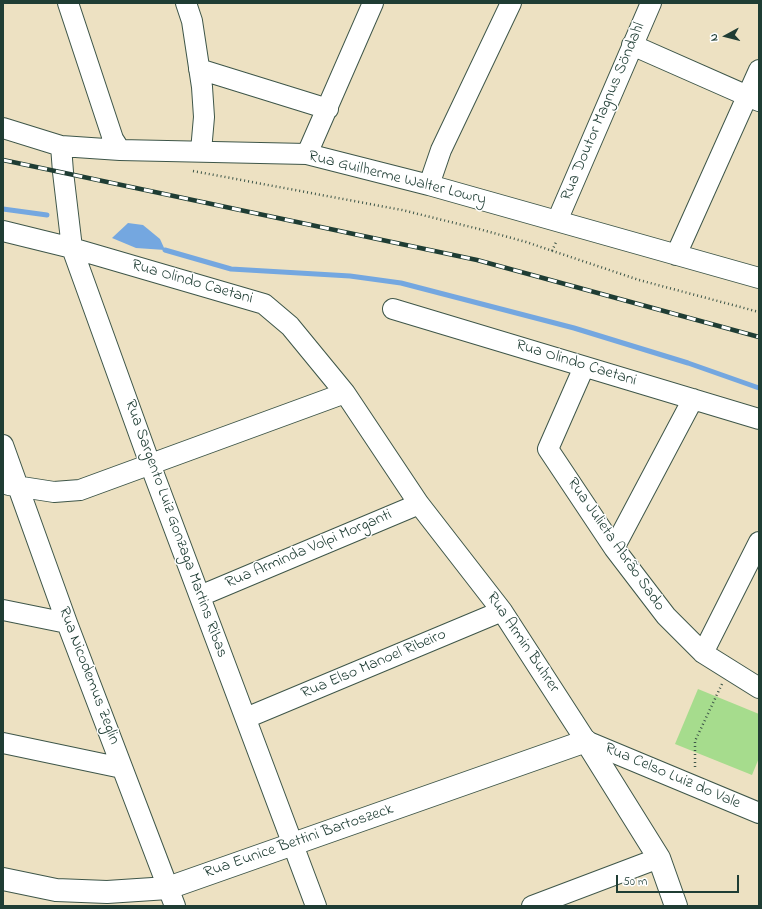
<!DOCTYPE html>
<meta charset="utf-8">
<style>
body{margin:0}
#map{position:relative;width:762px;height:909px;overflow:hidden;background:#ede1c2;font-family:"Indie Flower",sans-serif}
canvas{display:block}
.frame{position:absolute;inset:0;border:4px solid #1f3d34;pointer-events:none}
.north{position:absolute;left:706px;top:16px;width:40px;height:40px;-webkit-text-stroke:3px #fff;paint-order:stroke;rotate:263deg;font-size:11px;font-weight:700;line-height:16px;text-align:center;color:#1f3d34}
.north::after{content:'';display:block;margin:auto;width:14px;height:18px;background:#1f3d34;clip-path:polygon(50% 0,100% 100%,50% 72%,0 100%)}
.scale{position:absolute;left:616px;top:875px;width:123px;height:18px;box-sizing:border-box;border:2px solid #1f3d34;border-top:0;padding-left:5px;font-size:12px;line-height:14px;white-space:nowrap;color:#1f3d34;-webkit-text-stroke:3px #fff;paint-order:stroke}
</style>
<div id="map">
<canvas width="762" height="909"></canvas>
<div class="frame"></div>
<div class="north">N</div>
<div class="scale">50 m</div>
</div>
<script>
const ctx = document.querySelector('canvas').getContext('2d');
ctx.lineJoin = 'round';
function fill(path, color) {
  ctx.fillStyle = color;
  ctx.fill(path, 'evenodd');
}
function poly(rows) {
  const path = new Path2D();
  for (const r of rows) {
    path.moveTo(r[0], r[1]);
    for (let i = 2; i < r.length; i += 2) path.lineTo(r[i], r[i + 1]);
  }
  return path;
}
function trace(path, color, width, dash) {
  ctx.strokeStyle = color;
  ctx.lineWidth = width;
  ctx.lineCap = dash ? 'butt' : 'round';
  ctx.setLineDash(dash || []);
  ctx.stroke(path);
}
function label(font, color, halo, rows, align = 'center') {
  ctx.font = font + ' "Indie Flower",sans-serif';
  ctx.lineWidth = 3;
  ctx.setLineDash([]);
  ctx.textBaseline = 'middle';
  ctx.strokeStyle = halo;
  ctx.fillStyle = color;
  for (const [text, x, y, turn = 0] of rows) {
    ctx.save();
    ctx.translate(x, y);
    ctx.rotate((+turn || 0) * Math.PI / 180);
    ctx.textAlign = isNaN(turn) ? turn : align;
    if (halo) ctx.strokeText(text, 0, 0);
    ctx.fillText(text, 0, 0);
    ctx.restore();
  }
}
fill(poly([
 [698,689,759,714,759,758,752,775,675,744]
]), '#a6dc8d');
fill(poly([
 [128,223,143,225,160,239,165,250,136,248,112,238]
]), '#74a7e0');
trace(poly([
 [3,209,47,215],
 [165,250,231,269,350,276,401,283,574,328,688,363,759,388]
]), '#74a7e0', 5);
const minor = poly([
 [68,3,113,139,120,150],
 [186,3,192,21,202,87,204,117,201,151],
 [632,45,759,101],
 [199,69,328,109],
 [3,128,61,146,120,150,307,154,429,185,759,278],
 [61,146,63,172,72,248,150,464,316,906],
 [307,154,373,3],
 [429,185,441,150,511,3],
 [557,221,651,3],
 [3,231,72,248,264,304,290,326,345,393,419,504,502,611,586,741,759,813],
 [676,255,759,70],
 [393,309,759,419],
 [584,367,548,449,614,548,666,616,703,653,759,688],
 [3,445,67,623,175,906],
 [9,485,54,492,80,490,345,393],
 [614,548,693,399],
 [200,596,419,504],
 [3,610,67,623],
 [703,653,759,542],
 [246,718,502,611],
 [3,743,122,768],
 [532,906,659,858]
]);
const tertiary = poly([
 [3,879,56,890,107,892,168,888,586,741,659,858,676,906]
]);
trace(minor, '#3e5649', 22);
trace(tertiary, '#3e5649', 24);
trace(poly([
 [193,171,402,210,479,229,526,242,639,280,759,312],
 [552,251,557,240],
 [695,767,695,741,722,684]
]), '#3e5649', 2.5, [1, 3]);
trace(minor, '#fff', 20);
trace(tertiary, '#fff', 22);
const rail = poly([
 [3,160,477,260,759,337]
]);
trace(rail, '#1f3d34', 4.5);
trace(rail, '#fff', 3, [9]);
label('16px', '#1f3d34', '#fff', [
 ["Rua Doutor Magnus Söndahl",604,112,-67],
 ["Rua Guilherme Walter Lowry",397,179,14],
 ["Rua Olindo Caetani",192,283,16],
 ["Rua Olindo Caetani",576,364,17],
 ["Rua Sargento Luiz Gonzaga Martins Ribas",175,529,70],
 ["Rua Julieta Abrão Sado",615,545,55],
 ["Rua Arminda Volpi Morganti",309,550,-23],
 ["Rua Armin Buhrer",522,643,56],
 ["Rua Elso Manoel Ribeiro",374,665,-23],
 ["Rua Nicodemus Zeglin",88,676,69],
 ["Rua Celso Luiz do Vale",672,777,23],
 ["Rua Eunice Bettini Bartoszeck",299,842,-19]
]);
</script>
